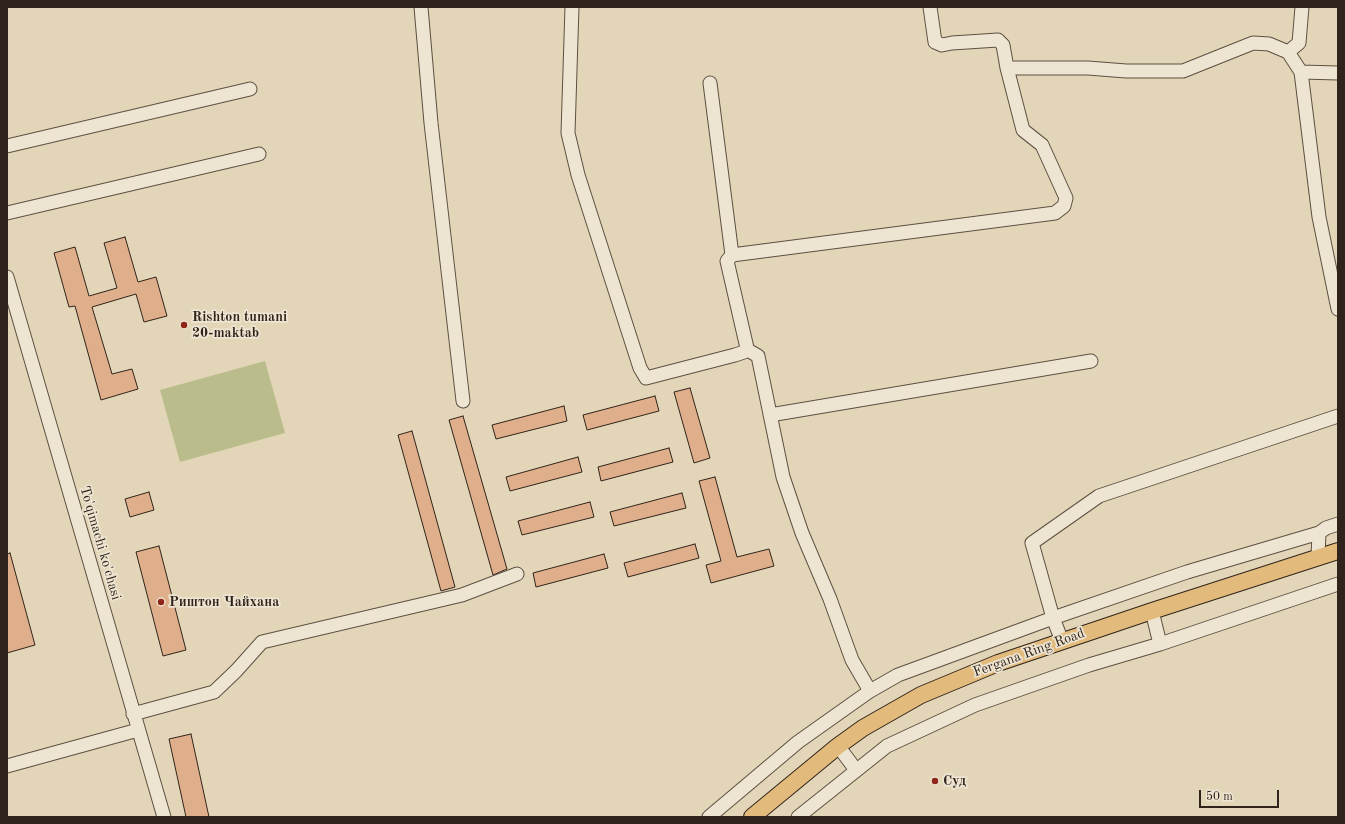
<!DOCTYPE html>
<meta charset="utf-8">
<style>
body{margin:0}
#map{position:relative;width:1345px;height:824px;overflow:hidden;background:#e3d6b8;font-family:"Old Standard TT",serif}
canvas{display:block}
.frame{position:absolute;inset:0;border:8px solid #30231b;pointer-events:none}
.scale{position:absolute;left:1199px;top:790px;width:80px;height:18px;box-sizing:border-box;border:2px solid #30231b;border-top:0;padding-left:5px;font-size:12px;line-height:14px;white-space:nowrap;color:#30231b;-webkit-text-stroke:3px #ede4d1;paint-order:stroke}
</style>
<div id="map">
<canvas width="1345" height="824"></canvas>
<div class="frame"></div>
<div class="scale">50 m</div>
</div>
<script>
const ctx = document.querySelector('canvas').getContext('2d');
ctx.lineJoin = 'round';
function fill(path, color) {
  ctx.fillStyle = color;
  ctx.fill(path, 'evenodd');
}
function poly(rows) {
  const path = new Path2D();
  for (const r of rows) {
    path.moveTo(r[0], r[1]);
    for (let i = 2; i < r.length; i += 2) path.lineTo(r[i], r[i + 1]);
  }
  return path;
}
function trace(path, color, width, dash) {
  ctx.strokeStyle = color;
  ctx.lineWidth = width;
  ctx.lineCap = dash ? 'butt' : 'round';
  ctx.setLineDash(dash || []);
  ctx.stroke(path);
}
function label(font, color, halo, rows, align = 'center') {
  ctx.font = font + ' "Old Standard TT",serif';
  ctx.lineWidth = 3.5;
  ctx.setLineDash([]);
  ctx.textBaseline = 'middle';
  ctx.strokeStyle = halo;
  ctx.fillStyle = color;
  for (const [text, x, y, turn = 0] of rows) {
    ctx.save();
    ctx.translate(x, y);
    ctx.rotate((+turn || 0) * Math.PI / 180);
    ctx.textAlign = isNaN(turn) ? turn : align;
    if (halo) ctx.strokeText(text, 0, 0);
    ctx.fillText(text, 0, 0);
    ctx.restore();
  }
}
fill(poly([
 [265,361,285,433,180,462,160,390]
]), '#babc8b');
const building = poly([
 [125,237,138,282,156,277,167,316,144,322,136,294,92,307,112,374,132,369,138,389,101,400,75,306,69,307,54,253,75,247,89,296,117,288,104,243,125,237],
 [690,388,710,458,694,463,674,392,690,388],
 [655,396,659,411,587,430,583,415,655,396],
 [564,406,567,421,496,439,492,425,564,406],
 [463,416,507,569,493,575,449,420,463,416],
 [412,431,455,587,441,591,398,435,412,431],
 [669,448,673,462,601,481,598,467,669,448],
 [578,457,582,472,510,491,506,477,578,457],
 [715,477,737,557,769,549,774,566,711,583,706,565,721,561,699,481,715,477],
 [149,492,154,510,130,517,125,499,149,492],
 [682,493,686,508,614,526,610,512,682,493],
 [590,502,594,517,522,535,518,521,590,502],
 [695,544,699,558,628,577,624,563,695,544],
 [159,546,186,650,163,656,136,552,159,546],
 [10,553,35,645,7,653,7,554,10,553],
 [604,554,608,568,536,587,533,573,604,554],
 [191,734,209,817,186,817,169,739,191,734]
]);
fill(building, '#dfae8a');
trace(building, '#30231b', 1);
const minor = poly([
 [421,7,431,123,463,401],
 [572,7,568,133,578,175,640,368,646,378,735,355,744,352,747,348,727,261,732,255,1055,213,1064,206,1066,198,1042,145,1023,130,1007,68,1003,45,998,40,952,43,942,45,935,42,930,7],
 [1288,52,1299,43,1302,7],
 [1007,68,1088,68,1126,71,1183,71,1253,43,1269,44,1288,52,1301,72,1319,217,1338,309],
 [1301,72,1338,73],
 [710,83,732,255],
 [7,146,250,89],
 [7,213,259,154],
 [7,277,164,817],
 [746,349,758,356,783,477,802,533,830,599,852,660,870,691],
 [770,415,1091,361],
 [1318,556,1319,533,1326,528,1338,524],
 [1152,611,1160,644],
 [1062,641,1053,618,1032,543,1099,496,1338,416],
 [133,714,214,692,236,671,262,642,462,595,517,574],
 [838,746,856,770],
 [7,766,138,730],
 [709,817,798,742,870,691,898,675,1053,618,1187,572,1319,533],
 [798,817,887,746,975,705,1089,665,1160,644,1338,584]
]);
const major = poly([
 [752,817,838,746,863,728,921,695,998,663,1152,611,1338,551]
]);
trace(minor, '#5d5042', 15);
trace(major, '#30231b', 18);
trace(minor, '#ede4d1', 13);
trace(major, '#e2bb7c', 16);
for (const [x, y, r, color] of [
 [184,325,4,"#8f2418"],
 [161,602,4,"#8f2418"],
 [935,781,4,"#8f2418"]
]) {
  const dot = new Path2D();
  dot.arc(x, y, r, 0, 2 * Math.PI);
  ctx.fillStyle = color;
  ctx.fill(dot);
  trace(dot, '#ede4d1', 1.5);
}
label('bold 14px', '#30231b', '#ede4d1', [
 ["Rishton tumani",192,317],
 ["20-maktab",192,333],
 ["Риштон Чайхана",169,602],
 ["Суд",943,781]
], 'left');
label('14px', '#30231b', '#ede4d1', [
 ["To'qimachi ko'chasi",100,543,74],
 ["Fergana Ring Road",1029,653,-20]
]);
</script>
